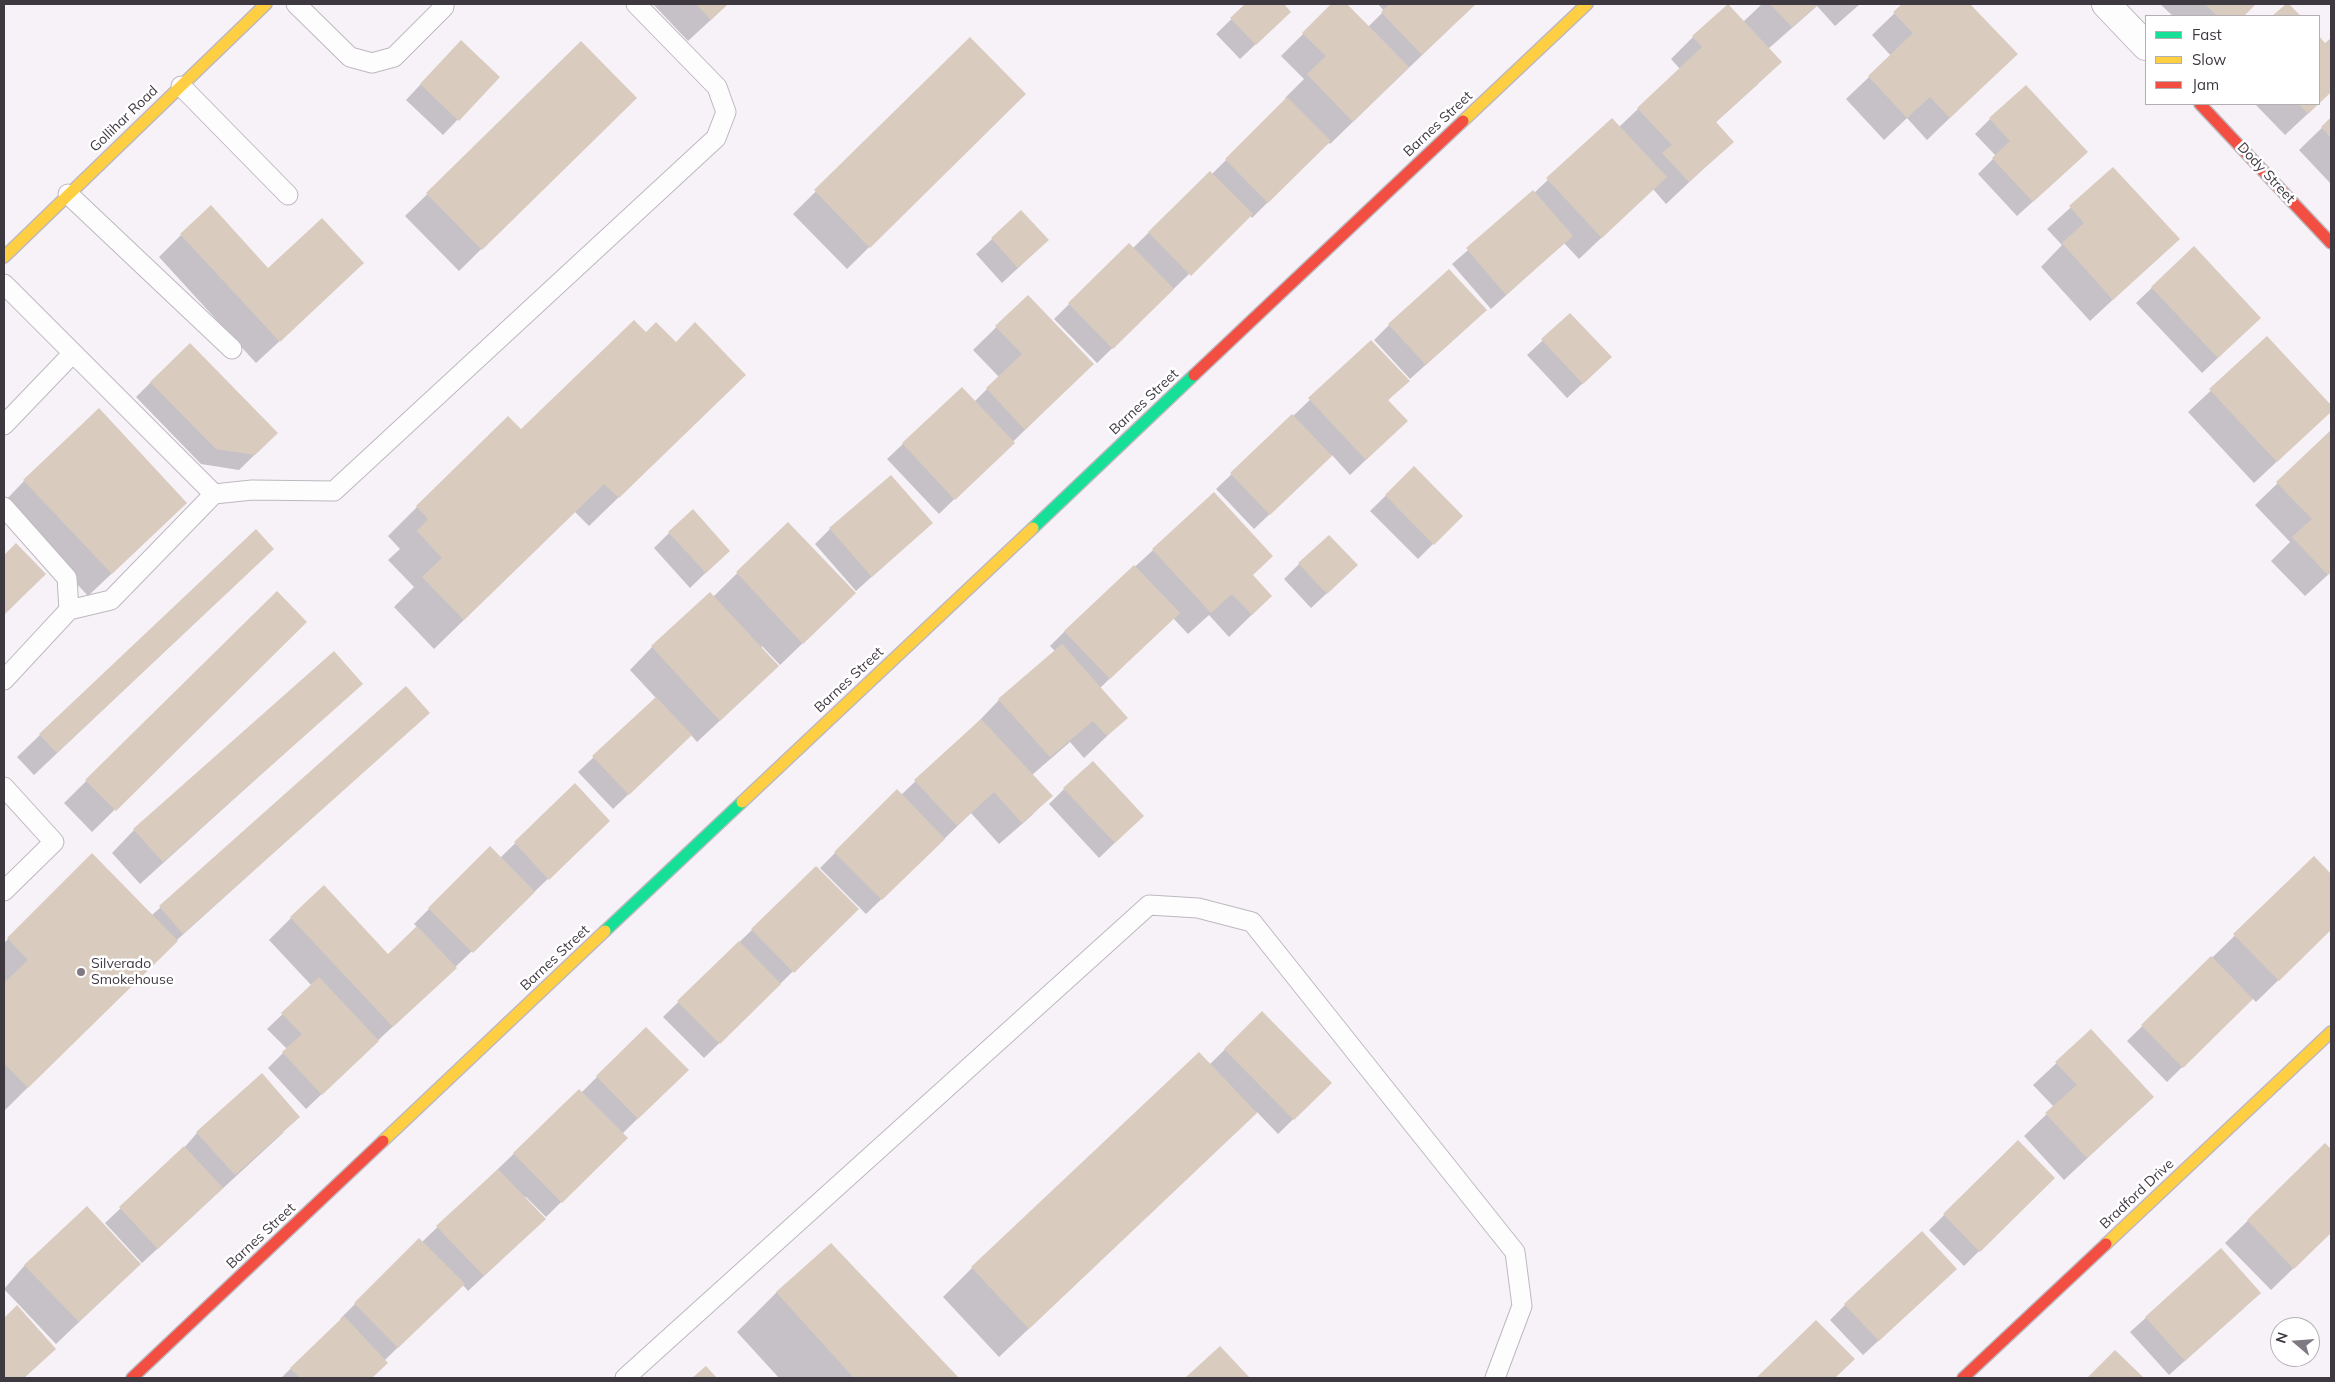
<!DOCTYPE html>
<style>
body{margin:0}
#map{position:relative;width:2335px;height:1382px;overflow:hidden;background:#f7f2f8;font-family:Mulish,sans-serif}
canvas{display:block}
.frame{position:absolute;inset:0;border:5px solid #3e3841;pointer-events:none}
.legend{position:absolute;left:2145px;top:15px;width:175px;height:90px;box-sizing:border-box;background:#fff;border:1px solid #b2afb3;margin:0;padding:6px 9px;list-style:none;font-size:15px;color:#3e3841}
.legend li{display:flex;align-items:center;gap:10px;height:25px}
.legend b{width:25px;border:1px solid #b2afb3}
.north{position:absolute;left:2270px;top:1317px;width:50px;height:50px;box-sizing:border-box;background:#fff;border:1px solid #b2afb3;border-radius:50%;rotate:288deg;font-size:14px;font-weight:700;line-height:20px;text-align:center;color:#3e3841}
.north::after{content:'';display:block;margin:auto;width:18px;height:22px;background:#7f7981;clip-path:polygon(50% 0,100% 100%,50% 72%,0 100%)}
</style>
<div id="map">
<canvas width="2335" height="1382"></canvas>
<div class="frame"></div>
<ul class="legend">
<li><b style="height:6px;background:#16e098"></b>Fast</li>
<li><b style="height:6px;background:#ffcf43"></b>Slow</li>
<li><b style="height:6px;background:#f24e42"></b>Jam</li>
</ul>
<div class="north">N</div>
</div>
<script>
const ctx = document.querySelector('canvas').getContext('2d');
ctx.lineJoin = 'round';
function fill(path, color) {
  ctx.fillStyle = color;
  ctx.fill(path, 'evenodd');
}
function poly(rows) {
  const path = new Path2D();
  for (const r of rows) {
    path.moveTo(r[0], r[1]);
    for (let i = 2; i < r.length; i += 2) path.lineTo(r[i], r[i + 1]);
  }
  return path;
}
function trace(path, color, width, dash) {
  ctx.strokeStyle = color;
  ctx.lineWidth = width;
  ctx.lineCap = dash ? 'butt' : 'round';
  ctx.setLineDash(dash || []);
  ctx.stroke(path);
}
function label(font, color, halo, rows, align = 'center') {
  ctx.font = font + ' Mulish,sans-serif';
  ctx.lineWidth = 5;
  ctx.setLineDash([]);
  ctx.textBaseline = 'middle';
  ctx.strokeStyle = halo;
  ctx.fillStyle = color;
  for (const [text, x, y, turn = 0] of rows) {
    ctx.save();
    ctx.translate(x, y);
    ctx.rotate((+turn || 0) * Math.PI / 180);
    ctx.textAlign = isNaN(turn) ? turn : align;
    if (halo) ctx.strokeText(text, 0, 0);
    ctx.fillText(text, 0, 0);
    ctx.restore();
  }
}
fill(poly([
 [653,4,728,4,688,41],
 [1247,4,1282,4,1290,12,1240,59,1216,34],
 [1333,4,1345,4,1368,27,1384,11,1378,4,1475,4,1330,144,1328,142,1252,218,1250,215,1097,363,1054,319,1129,245,1133,248,1210,172,1212,174,1287,99,1285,98,1304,79,1281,56],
 [1762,4,1860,4,1835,26,1817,6,1768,49,1758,84,1715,123,1732,142,1666,204,1653,189,1579,259,1564,243,1491,309,1452,264,1534,193,1612,120,1619,127,1680,69,1671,59,1693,37,1743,22],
 [1904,4,1969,4,2016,54,1927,140,1907,118,1884,140,1846,99,1891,56,1872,35],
 [2160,4,2255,4,2242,16,2173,16],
 [2319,38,2325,45,2331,40,2331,92,2285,135,2255,104,2319,104],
 [970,39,1024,94,847,269,793,214],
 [581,43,635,98,459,271,405,216],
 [446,57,498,77,443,135,406,100],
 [1990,119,2071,167,2017,216,1978,174,1996,156,1975,134],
 [2331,119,2331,184,2299,150],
 [2113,169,2178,239,2090,321,2041,267,2062,245,2047,229],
 [1021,212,1032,255,1002,283,976,254],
 [181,235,268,270,340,285,256,363,159,257],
 [2193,248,2244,333,2202,373,2136,303],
 [1028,296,1070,386,939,514,887,459,962,388,974,402,999,377,973,350],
 [1570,315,1595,372,1567,398,1527,355],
 [1389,325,1470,325,1410,379,1374,340],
 [2267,338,2331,407,2331,411,2254,483,2188,412],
 [1371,342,1408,381,1387,401,1391,436,1350,475,1332,455,1254,529,1216,489],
 [151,382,277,433,239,470,201,464,136,397],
 [715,404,589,526,575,512,434,649,394,607,414,587,388,560,400,549,388,536,417,507,521,431],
 [2331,432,2331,572,2305,596,2271,561,2290,542,2255,505],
 [1414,468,1461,516,1418,559,1370,511],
 [24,481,163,525,88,596,4,505,4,502],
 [1214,494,1252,575,1271,596,1229,637,1209,615,1188,634,1173,618,1100,688,1126,718,1084,758,1070,742,1032,775,1051,796,1029,818,999,844,971,813,866,914,820,868,897,791,901,795,977,723,999,700,1055,651,1050,646,1065,631],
 [788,523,832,615,780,665,762,646,755,688,697,742,691,735,613,809,578,772,656,698,630,670,652,647,713,597],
 [931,523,856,591,815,544,830,529],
 [669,533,728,551,690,588,654,548],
 [16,545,44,574,4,614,4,557],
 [1299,564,1341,580,1311,608,1284,579],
 [250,571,34,775,17,757,40,735],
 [277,593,305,622,92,832,64,803],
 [361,684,140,884,112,853,134,830],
 [406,688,428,713,177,940,4,1111,4,943,92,855,152,915],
 [575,785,593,836,306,1109,268,1068,287,1049,267,1029,312,986,269,940,291,918,388,956,418,928,414,924,490,848,500,858],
 [1064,789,1127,831,1099,858,1049,804],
 [2314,858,2331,876,2331,929,2256,1002,2252,998,2167,1082,2127,1041],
 [816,867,857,909,704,1058,663,1017],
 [1262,1013,1315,1098,1278,1134,1257,1112,999,1357,943,1297,972,1268,1209,1065],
 [646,1028,687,1070,622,1134,626,1138,546,1217,526,1197,524,1198,529,1234,468,1291,462,1284,384,1361,387,1363,371,1378,281,1378,341,1320,340,1319,419,1240,422,1242,579,1091,581,1093],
 [2091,1031,2153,1097,2064,1180,2024,1136,2054,1107,2033,1085],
 [284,1132,142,1263,105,1223,183,1149,197,1133],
 [2018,1142,2053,1178,1964,1266,1929,1230],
 [2325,1145,2331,1151,2331,1232,2271,1290,2225,1243],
 [831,1244,957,1378,779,1378,737,1332,776,1293],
 [2221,1250,2244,1308,2169,1375,2130,1332],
 [25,1265,117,1286,56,1344,4,1289],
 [1940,1284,1863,1355,1830,1320,1845,1305],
 [17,1307,55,1349,24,1378,4,1378,4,1320],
 [1816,1321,1853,1359,1834,1378,1758,1378],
 [1220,1348,1249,1378,1187,1378],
 [2115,1352,2142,1378,2089,1378]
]), '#0003');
fill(poly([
 [696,4,728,4,711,20],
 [1245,4,1284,4,1291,12,1256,45,1230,18],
 [1331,4,1347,4,1409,67,1353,122,1307,74,1326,56,1302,33],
 [1390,4,1476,4,1422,55,1381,12],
 [1728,4,1782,62,1716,122,1734,142,1689,182,1662,153,1672,145,1637,108,1702,47,1692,36],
 [1770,4,1818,4,1792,27],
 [1902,4,1970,4,2018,54,1950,118,1930,97,1907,118,1868,76,1913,33,1893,12],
 [2205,4,2256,4,2244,16,2217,16],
 [2286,4,2289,4,2301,16,2272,16],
 [2319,36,2325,43,2331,38,2331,92,2308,114,2299,104,2319,104],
 [970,37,1026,94,870,248,814,190],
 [461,40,500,77,459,121,420,84],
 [581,41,637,98,482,250,426,193],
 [2026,85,2088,152,2033,202,1992,158,2010,141,1989,118],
 [1287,97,1331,141,1268,203,1225,159],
 [2331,117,2331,138,2321,127],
 [1612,118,1667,177,1602,238,1546,178],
 [2113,167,2180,239,2113,300,2062,243,2084,223,2069,206],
 [1210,171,1253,214,1191,276,1148,232],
 [1533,190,1573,236,1506,295,1466,248],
 [211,205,268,268,322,218,364,263,280,342,180,234],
 [1021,210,1049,240,1018,268,991,238],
 [1129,243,1174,289,1113,349,1068,303],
 [2194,246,2261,318,2218,358,2151,287],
 [1449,269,1487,310,1426,365,1388,324],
 [1028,295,1094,364,1025,430,986,388,1022,354,995,326],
 [1570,313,1612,357,1583,384,1541,339],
 [634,320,646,332,656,322,676,342,695,322,746,375,619,498,604,484,464,620,422,577,442,558,417,531,428,519,416,506,508,416,521,429],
 [2267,336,2331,405,2331,412,2277,462,2209,389],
 [1371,340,1410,381,1388,400,1408,421,1366,460,1308,398],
 [190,343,278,433,255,455,216,449,150,382],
 [962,387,1015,443,955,500,902,443],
 [99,408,187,503,112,574,23,480],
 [1292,414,1332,456,1270,515,1230,473],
 [2331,430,2331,572,2328,575,2292,537,2312,519,2276,482],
 [1414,466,1463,516,1434,545,1385,495],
 [891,475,933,523,872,577,829,528],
 [1214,492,1273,556,1253,575,1272,596,1252,615,1232,594,1211,613,1152,549],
 [693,509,730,551,706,573,668,532],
 [788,522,856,593,803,644,736,572],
 [256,529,274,549,57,753,39,734],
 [1329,535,1358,565,1327,594,1298,563],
 [16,543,46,574,4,615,4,555],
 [1134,565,1180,613,1110,679,1064,631],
 [277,591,307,622,116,811,85,780],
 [710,592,779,666,720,721,651,646],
 [1062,644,1128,718,1107,736,1093,721,1050,757,998,699],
 [334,651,363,684,163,862,133,829],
 [406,686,430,713,183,934,159,906],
 [656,697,692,735,629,795,592,756],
 [981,719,1053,796,1022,823,994,792,957,826,914,780],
 [1093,761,1144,816,1115,843,1063,788],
 [575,783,610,821,549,880,514,842],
 [897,789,945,839,882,900,834,852],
 [490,846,535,892,473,953,428,908],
 [92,853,178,941,28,1088,4,1063,4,983,28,960,7,938],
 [2314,856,2331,874,2331,930,2279,981,2233,934],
 [816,866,859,909,794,973,751,929],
 [324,885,388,954,417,926,457,968,393,1027,290,917],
 [739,941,781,984,720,1044,677,1001],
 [2211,956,2253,999,2183,1068,2141,1025],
 [319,977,379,1041,322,1095,282,1052,302,1034,281,1013],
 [1262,1011,1332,1083,1294,1120,1224,1049],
 [646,1027,689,1070,638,1119,596,1076],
 [2091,1029,2154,1097,2087,1158,2045,1113,2077,1085,2055,1062],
 [1199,1052,1257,1113,1029,1329,971,1267],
 [262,1073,300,1117,235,1175,196,1132],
 [579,1089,628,1138,562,1203,513,1153],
 [2018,1140,2055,1178,1980,1252,1943,1214],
 [2325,1143,2331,1149,2331,1233,2294,1269,2247,1220],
 [184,1146,223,1188,158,1249,119,1207],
 [498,1169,546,1219,484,1276,436,1226],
 [87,1206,141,1264,79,1322,24,1265],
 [1922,1231,1957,1269,1879,1341,1844,1304],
 [419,1238,465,1284,398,1348,354,1303],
 [831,1243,959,1378,854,1378,776,1292],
 [2221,1248,2261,1293,2185,1361,2145,1317],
 [17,1305,56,1349,24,1378,4,1378,4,1318],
 [344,1316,388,1363,372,1378,300,1378,290,1368],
 [1816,1320,1855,1359,1835,1378,1756,1378],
 [1220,1346,1250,1378,1185,1378],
 [2115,1350,2144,1378,2087,1378],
 [706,1366,717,1378,692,1378]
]), '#d9ccbf');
const lane = poly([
 [296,4,350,57,372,63,394,57,444,7,444,4],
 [181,86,288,195],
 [68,194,232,349],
 [4,284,214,494,111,600,69,610],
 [4,425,73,353],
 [214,494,252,490,334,491,716,138,726,112,717,87,636,4],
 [4,507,67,578,69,610,4,680],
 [4,787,54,842,4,891],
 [625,1378,1149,905,1198,908,1252,922,1515,1252,1522,1306,1495,1378]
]);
const street = poly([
 [2106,4,2146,46]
]);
const fast = poly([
 [1033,528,1194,375],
 [605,931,742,802]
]);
const slow = poly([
 [1463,121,1587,4],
 [4,257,266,4],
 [742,802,1033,528],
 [383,1141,605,931],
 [2106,1244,2331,1032]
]);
const jam = poly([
 [2200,104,2331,243],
 [1194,375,1463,121],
 [132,1378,383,1141],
 [1963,1378,2106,1244]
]);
trace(lane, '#bdb8bf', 21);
trace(street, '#bdb8bf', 30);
trace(fast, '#bdb8bf', 14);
trace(slow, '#bdb8bf', 14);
trace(jam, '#bdb8bf', 14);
trace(lane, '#fefdfe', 19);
trace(street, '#fefdfe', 28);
trace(fast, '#16e098', 11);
trace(slow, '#ffcf43', 11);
trace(jam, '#f24e42', 11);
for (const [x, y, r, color] of [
 [81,972,5,"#7f7981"]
]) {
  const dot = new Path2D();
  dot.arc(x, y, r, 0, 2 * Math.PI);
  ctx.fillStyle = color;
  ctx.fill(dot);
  trace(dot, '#fff', 2);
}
label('14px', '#3e3841', '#fff', [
 ["Gollihar Road",124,119,-44],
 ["Barnes Street",1438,124,-43],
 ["Dody Street",2266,173,47],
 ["Barnes Street",1144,402,-43],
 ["Barnes Street",849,680,-43],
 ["Barnes Street",555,958,-43],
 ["Bradford Drive",2137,1194,-43],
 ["Barnes Street",261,1236,-43]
]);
label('14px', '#3e3841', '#fff', [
 ["Silverado",91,964],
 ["Smokehouse",91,980]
], 'left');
</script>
